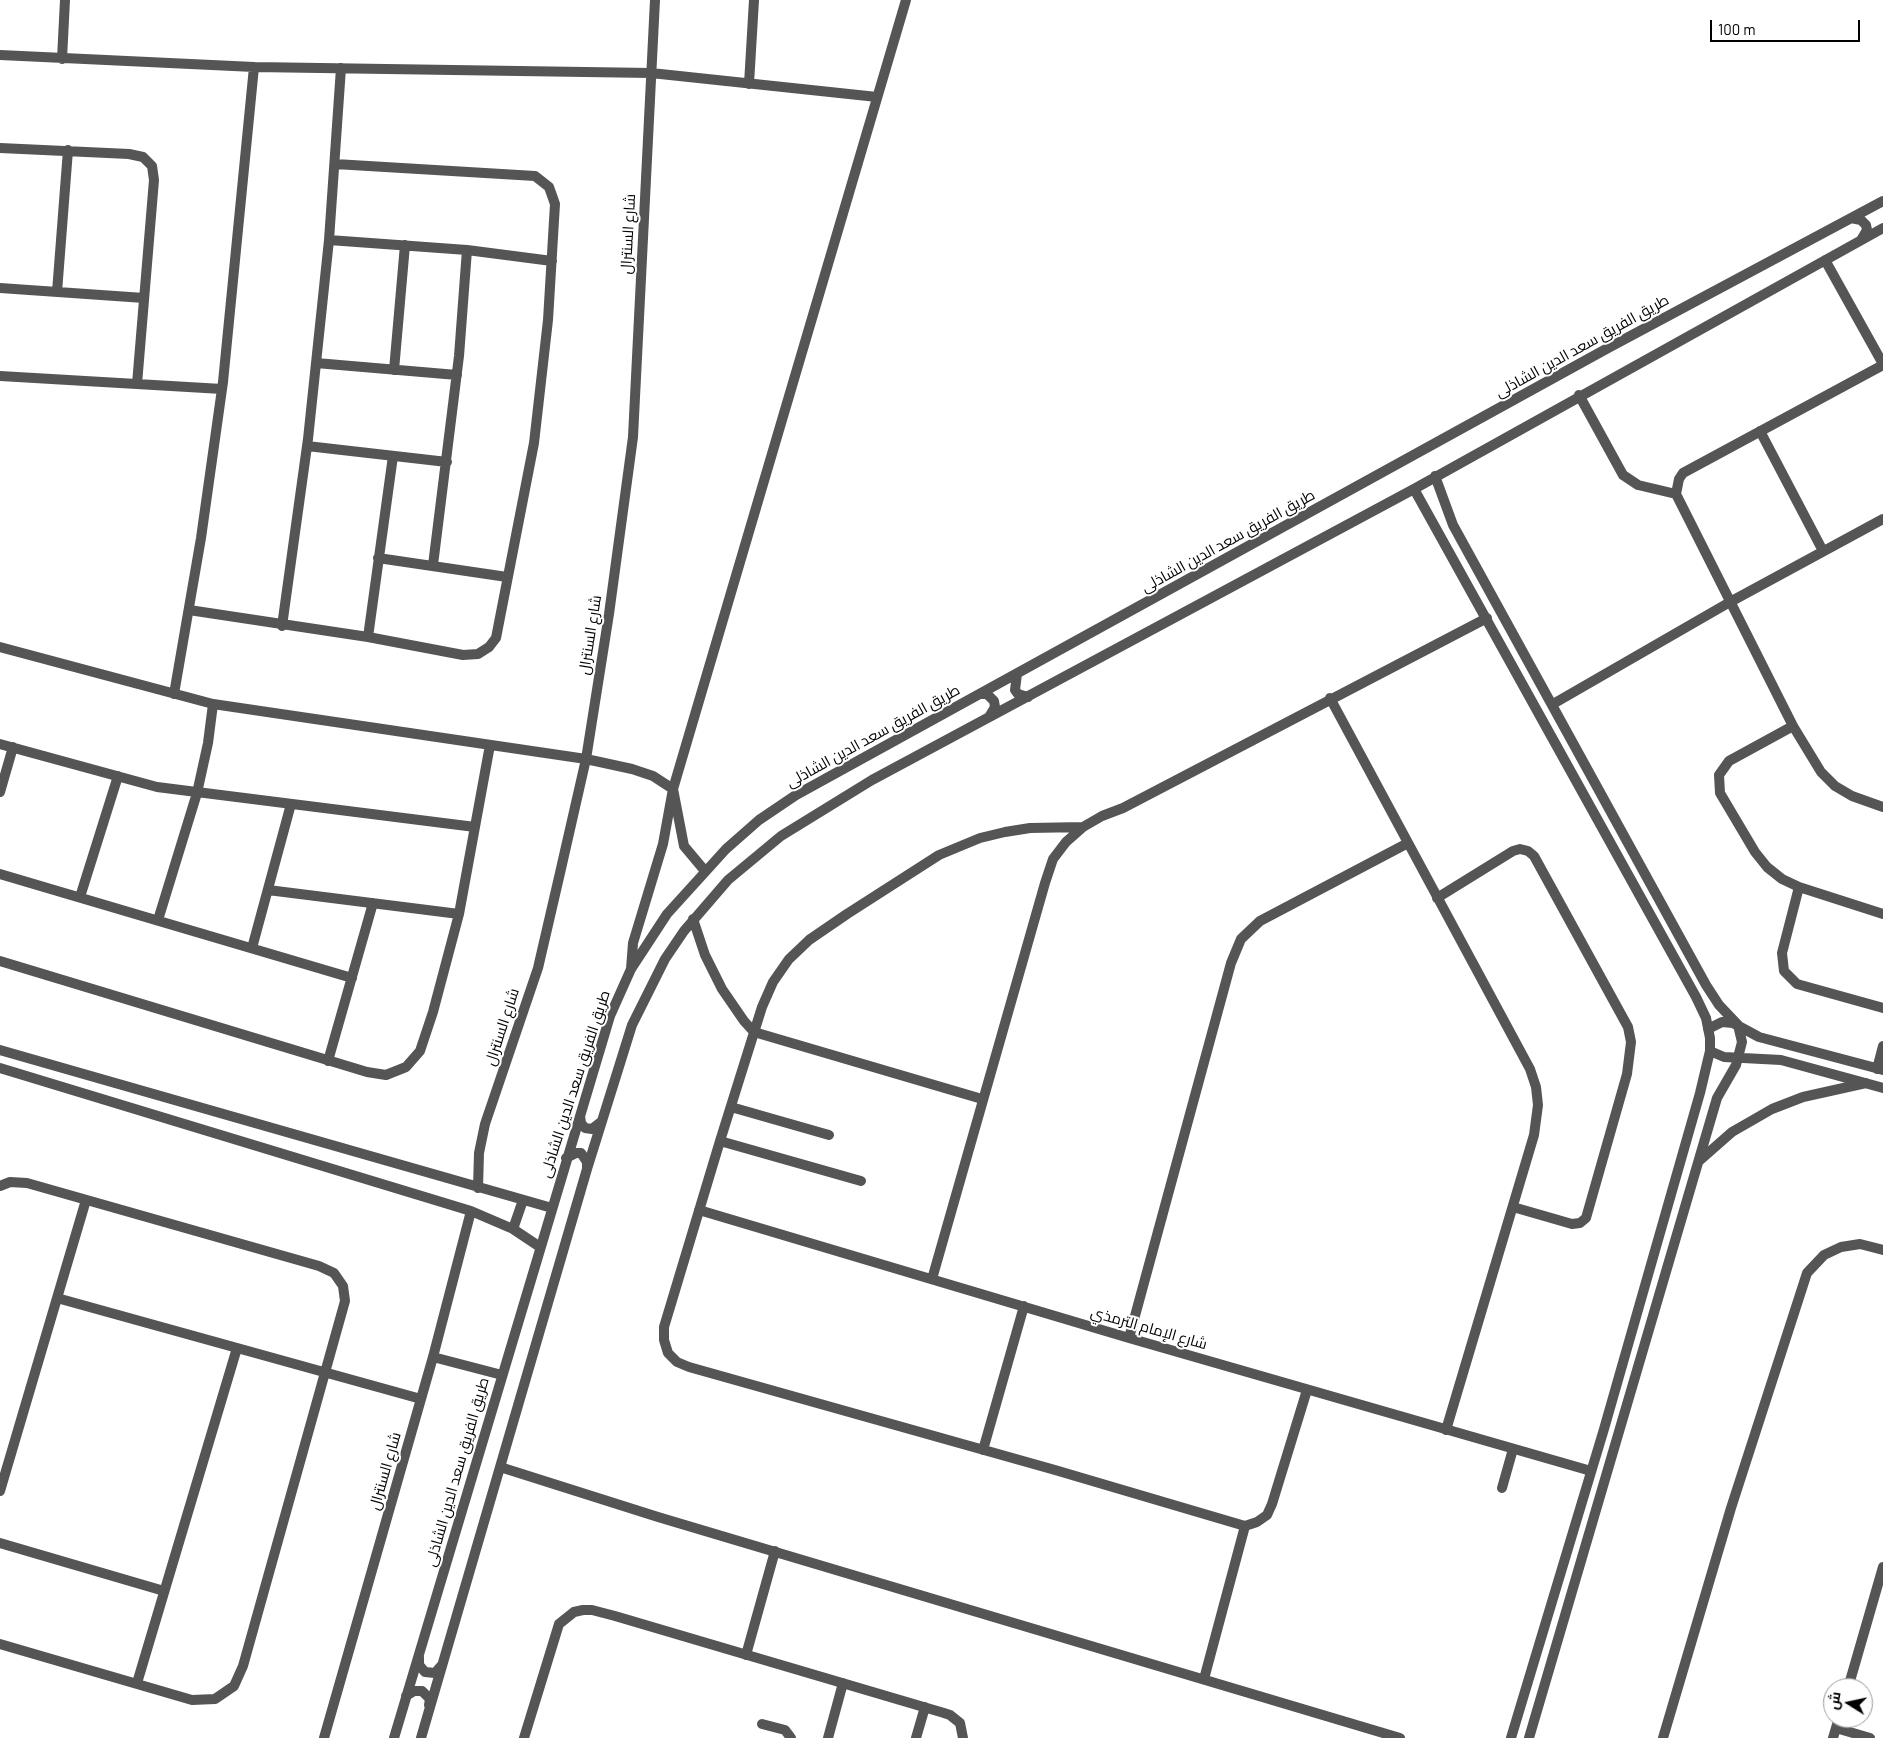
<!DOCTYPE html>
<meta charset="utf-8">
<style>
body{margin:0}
#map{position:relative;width:1883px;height:1738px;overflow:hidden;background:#fff;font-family:Barlow,Cairo,sans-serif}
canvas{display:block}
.north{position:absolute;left:1823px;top:1678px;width:50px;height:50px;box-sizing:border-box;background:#fff;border:1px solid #999;border-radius:50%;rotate:280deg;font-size:14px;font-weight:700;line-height:20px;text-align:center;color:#000}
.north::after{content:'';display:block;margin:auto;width:18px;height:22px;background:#000;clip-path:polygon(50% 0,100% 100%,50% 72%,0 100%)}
.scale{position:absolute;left:1710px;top:20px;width:150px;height:22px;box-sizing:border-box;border:2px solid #000;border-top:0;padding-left:6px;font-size:15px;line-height:18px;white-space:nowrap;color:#000;-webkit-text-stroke:4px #fff;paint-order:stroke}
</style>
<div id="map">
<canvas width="1883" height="1738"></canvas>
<div class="north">ش</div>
<div class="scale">100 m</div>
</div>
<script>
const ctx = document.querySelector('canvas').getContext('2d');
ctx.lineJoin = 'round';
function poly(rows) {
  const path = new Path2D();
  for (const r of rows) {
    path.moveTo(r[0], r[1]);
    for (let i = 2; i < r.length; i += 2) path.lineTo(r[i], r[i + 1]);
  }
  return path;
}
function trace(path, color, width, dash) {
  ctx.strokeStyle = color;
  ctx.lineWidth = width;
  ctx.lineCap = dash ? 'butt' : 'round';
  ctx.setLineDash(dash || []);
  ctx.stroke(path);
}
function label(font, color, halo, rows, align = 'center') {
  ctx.font = font + ' Barlow,Cairo,sans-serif';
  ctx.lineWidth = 4;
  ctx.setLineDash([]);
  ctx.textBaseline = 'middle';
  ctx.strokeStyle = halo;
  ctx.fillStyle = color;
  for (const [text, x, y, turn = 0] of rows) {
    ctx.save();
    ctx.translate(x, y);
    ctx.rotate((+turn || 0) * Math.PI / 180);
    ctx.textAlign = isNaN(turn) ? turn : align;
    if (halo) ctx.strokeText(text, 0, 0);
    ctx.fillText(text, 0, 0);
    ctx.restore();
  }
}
trace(poly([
 [0,55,254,67,651,73,877,97],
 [62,59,65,0],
 [749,84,754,0],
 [0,148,129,154,143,157,152,166,154,180,137,384],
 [1851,218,1861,220,1866,225,1867,230,1861,240],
 [329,240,467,250,552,261],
 [1825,260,1883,364],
 [0,288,144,298],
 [57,292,68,150],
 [316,363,457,375],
 [1883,365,1683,473,1679,479,1676,494,1793,726,1821,772,1835,786,1852,796,1883,807],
 [394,370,405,245],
 [0,376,222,389],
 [1579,395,1623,475,1638,485,1676,494],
 [1760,431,1823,551],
 [307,446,447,462],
 [1435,476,1453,525,1706,985,1719,1005,1738,1025,1742,1042,1736,1065,1717,1098,1529,1738],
 [1414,489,1696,997,1706,1018,1710,1038,1710,1051,1700,1093,1604,1429,1511,1738],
 [378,558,507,577],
 [433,565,459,356,467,250],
 [189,610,368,637,463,655,478,654,489,647,496,638,534,443,548,320,555,204,549,187,535,176,335,164],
 [282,626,308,439,329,240,341,68],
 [368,637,393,456],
 [0,647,213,704,586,759,632,769,653,776,673,789,684,846,705,871],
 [1017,674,1015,690,1018,694,1028,697],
 [174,694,201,538,223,382,254,67],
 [981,694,987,694,994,701,995,707,989,717],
 [1330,698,1530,1069,1536,1087,1538,1105,1534,1135,1446,1430],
 [1553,704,1730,602,1883,519],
 [1793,726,1729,761,1719,775,1720,793,1755,852,1767,867,1782,879,1799,887,1883,914],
 [0,744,157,787,475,827],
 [0,792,13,747],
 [1083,827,1030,828,1005,832,980,838,939,855,847,914,809,940,789,959,773,982,762,1007,720,1141,664,1327,664,1340,668,1353,677,1362,689,1367,1055,1470,1245,1526,1257,1522,1267,1515,1272,1504,1307,1390],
 [0,874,352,978],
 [1799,887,1782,953,1784,971,1797,984,1883,1008],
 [268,890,459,914],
 [80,897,118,776],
 [1437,898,1513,851,1520,849,1528,851,1534,856,1628,1027,1631,1042,1627,1074,1586,1218,1580,1223,1572,1224,1513,1207],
 [693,919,705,955,722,989,744,1021,754,1032,982,1099],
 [158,920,197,793,208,743,213,704],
 [252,948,291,804],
 [0,961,367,1072,386,1075,406,1067,420,1051,433,1012,459,914,490,745],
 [631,969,633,943,663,844,673,789,906,0],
 [1708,1029,1722,1022,1733,1023,1759,1037,1883,1070],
 [0,1050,552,1208],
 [1710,1051,1724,1057,1781,1060,1883,1088],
 [328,1061,373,903],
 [0,1068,471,1211,513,1229,540,1247],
 [1877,1069,1883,1046],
 [731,1107,829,1135],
 [580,1116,581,1123,585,1128,592,1129,601,1122],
 [720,1141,861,1181],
 [566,1158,576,1153,581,1153,587,1162,587,1168],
 [1699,1161,1732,1132,1772,1109,1803,1097,1866,1083],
 [0,1186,10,1182,27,1183,319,1266,334,1273,343,1286,345,1301,243,1666,234,1686,215,1699,192,1700,0,1644],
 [478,1188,479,1153,485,1124,538,968,560,873,586,759,609,614,633,437,655,0],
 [699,1210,1129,1338,1591,1471],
 [513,1229,523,1200],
 [932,1279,1045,883,1053,859,1066,842,1083,827,1102,816,1123,808,1487,618],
 [57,1298,421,1399],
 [1129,1338,1231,963,1241,939,1260,921,1408,843],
 [433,1357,502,1375],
 [983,1450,1024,1306],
 [500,1467,658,1517,1400,1738],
 [1502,1488,1513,1449],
 [0,1491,86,1200],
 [0,1543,164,1591],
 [746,1655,775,1551],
 [419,1657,419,1665,425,1672,435,1673,441,1666],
 [1204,1679,1245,1526],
 [137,1683,237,1348],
 [1848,1688,1883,1567],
 [406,1696,414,1691,422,1691,430,1699,429,1705],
 [762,1724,785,1730,791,1738],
 [1836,1728,1870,1738],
 [324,1738,433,1357,471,1211],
 [394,1738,610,1016,631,969,667,914,726,849,759,820,796,795,1608,348,1883,201],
 [421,1738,587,1169,632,1025,665,959,684,931,728,880,781,836,872,780,1414,489,1883,228],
 [524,1738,559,1624,574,1612,583,1610,592,1610,615,1616,944,1713,950,1715,960,1723,963,1738],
 [828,1738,843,1683],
 [916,1738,925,1707],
 [1663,1738,1731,1508,1807,1273,1824,1255,1841,1247,1860,1244,1883,1250],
 [1833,1738,1839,1718]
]), '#555', 10);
label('15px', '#000', '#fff', [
 ["شارع السنترال",628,234,-87],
 ["طريق الفريق سعد الدين الشاذلى",1582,346,-29],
 ["طريق الفريق سعد الدين الشاذلى",1228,541,-29],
 ["شارع السنترال",590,635,-81],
 ["طريق الفريق سعد الدين الشاذلى",873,736,-29],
 ["شارع السنترال",502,1027,-72],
 ["طريق الفريق سعد الدين الشاذلى",575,1084,-72],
 ["شارع الإمام الترمذي",1149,1328,16],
 ["شارع السنترال",385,1471,-74],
 ["طريق الفريق سعد الدين الشاذلى",457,1472,-74]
]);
</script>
